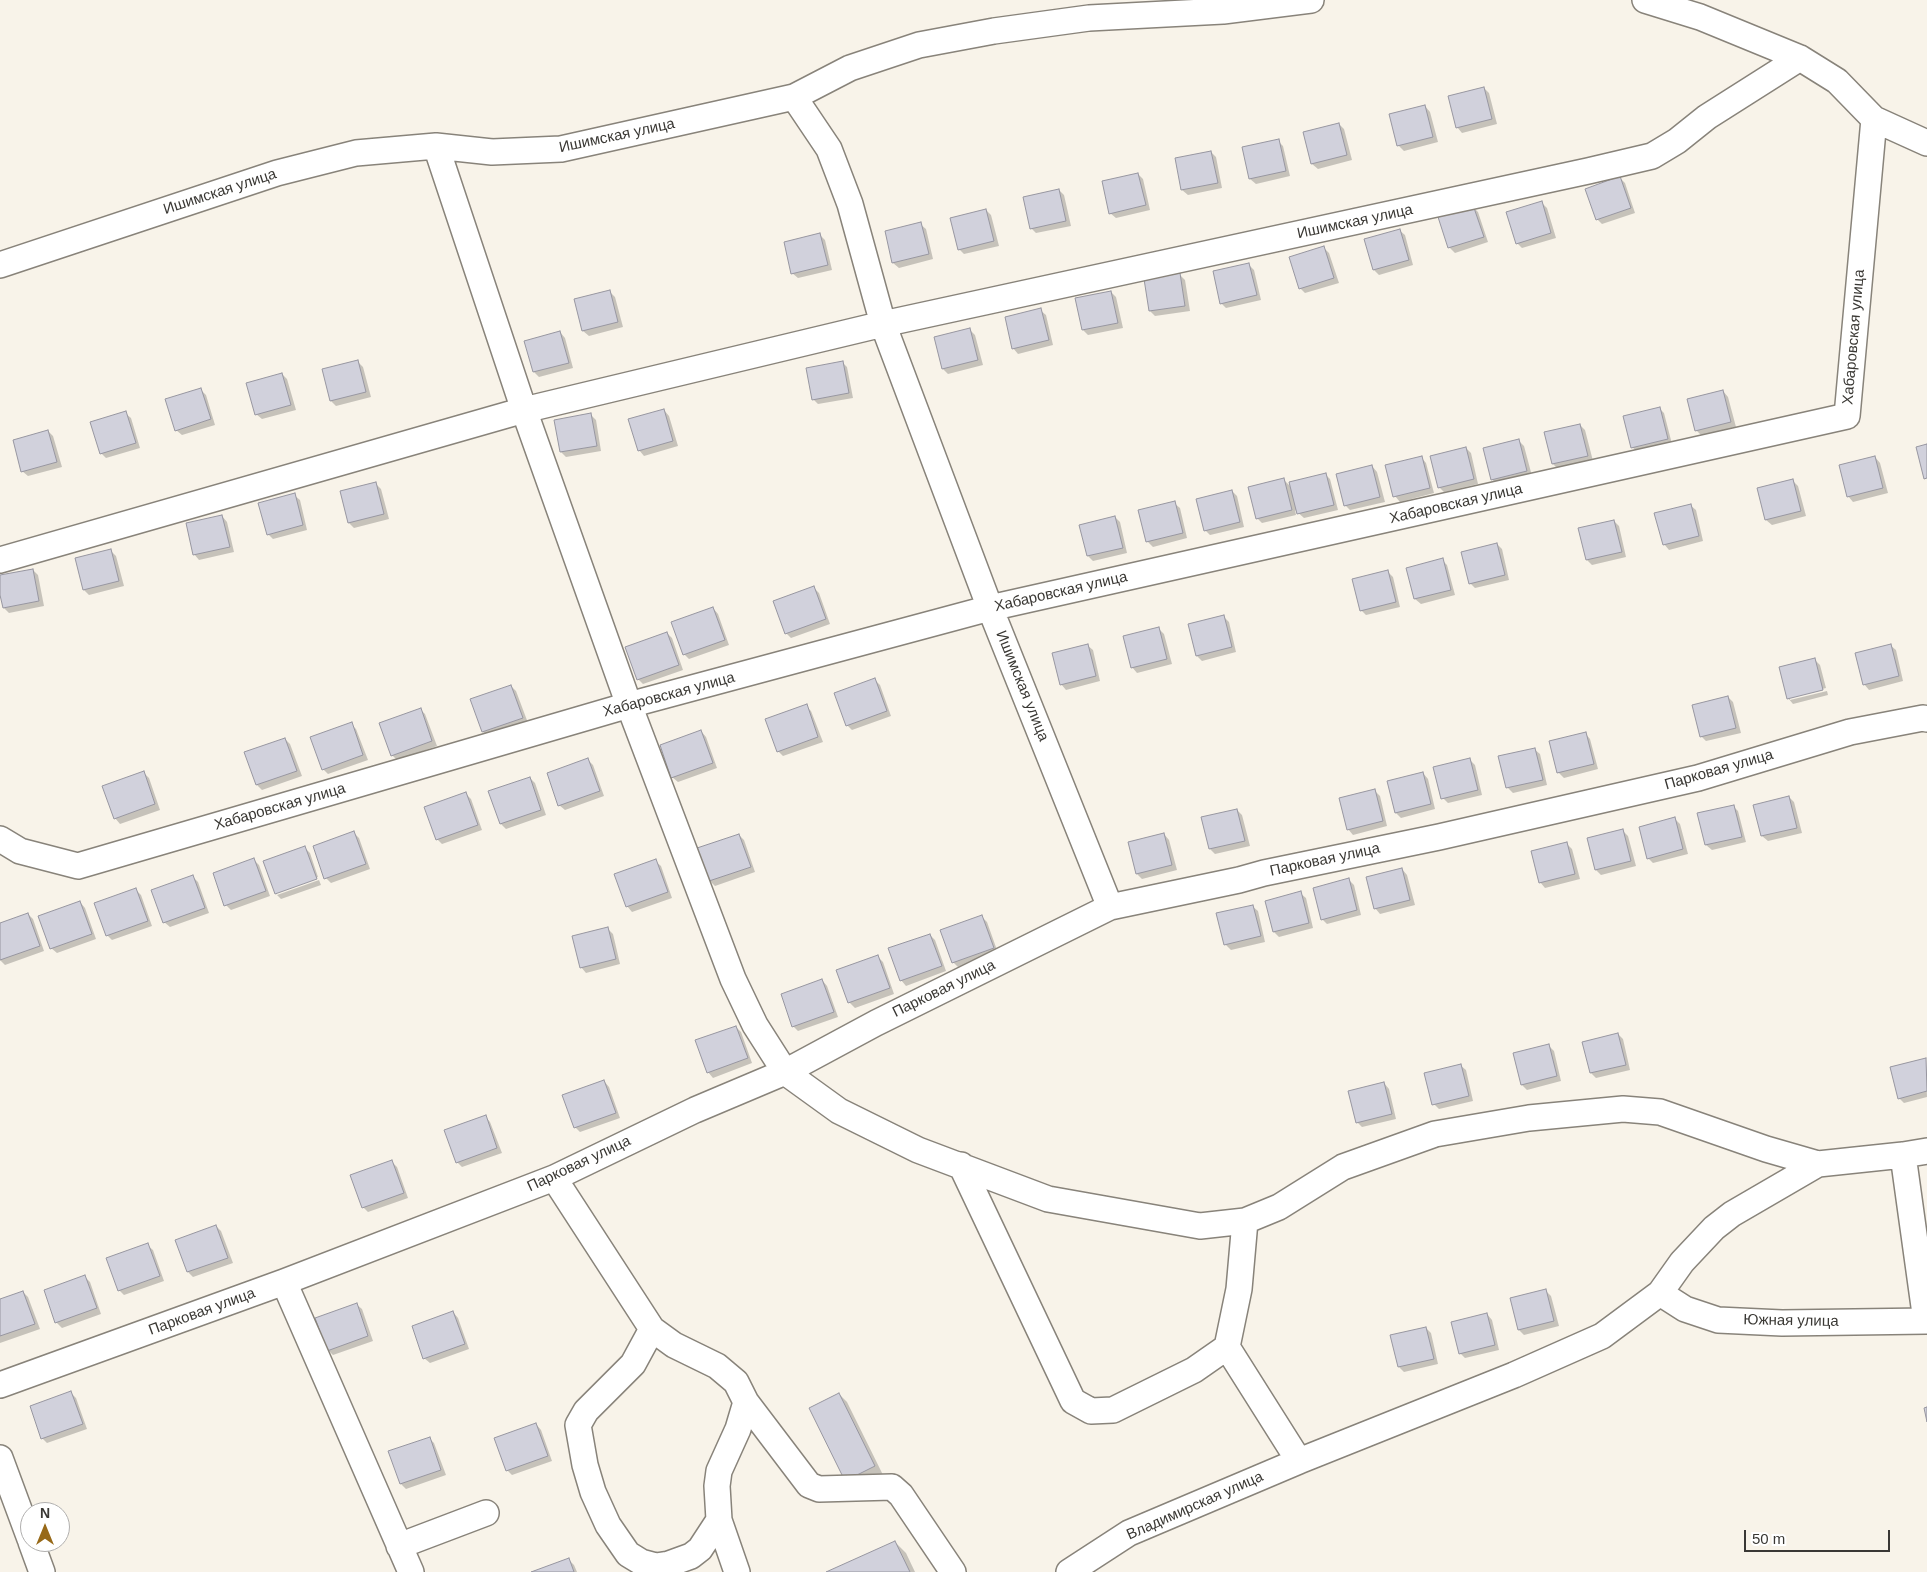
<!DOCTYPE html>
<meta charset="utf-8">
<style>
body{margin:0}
#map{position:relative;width:1927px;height:1572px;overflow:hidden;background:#f8f3e9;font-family:Arial,sans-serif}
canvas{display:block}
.north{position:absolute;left:20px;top:1502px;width:50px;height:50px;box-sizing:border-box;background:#fff;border:1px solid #b0afae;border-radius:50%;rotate:0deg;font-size:14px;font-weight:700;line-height:20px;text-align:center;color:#3a3834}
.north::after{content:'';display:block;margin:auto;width:18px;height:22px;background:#976918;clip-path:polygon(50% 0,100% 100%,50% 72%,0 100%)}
.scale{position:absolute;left:1744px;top:1530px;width:146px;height:22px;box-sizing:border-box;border:2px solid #3a3834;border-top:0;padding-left:6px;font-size:15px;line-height:18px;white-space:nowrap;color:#3a3834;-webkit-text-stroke:4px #fff;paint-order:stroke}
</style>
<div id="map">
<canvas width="1927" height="1572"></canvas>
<div class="north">N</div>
<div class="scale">50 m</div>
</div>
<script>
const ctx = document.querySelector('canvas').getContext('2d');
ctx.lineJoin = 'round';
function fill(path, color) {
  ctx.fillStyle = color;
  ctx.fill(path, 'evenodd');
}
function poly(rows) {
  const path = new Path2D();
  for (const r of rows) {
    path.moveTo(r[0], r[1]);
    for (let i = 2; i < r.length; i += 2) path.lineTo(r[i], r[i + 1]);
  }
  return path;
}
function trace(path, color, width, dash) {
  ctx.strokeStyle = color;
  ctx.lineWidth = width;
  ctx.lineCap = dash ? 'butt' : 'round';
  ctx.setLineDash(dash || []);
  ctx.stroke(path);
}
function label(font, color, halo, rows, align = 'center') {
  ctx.font = font + ' Arial,sans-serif';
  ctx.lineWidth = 4;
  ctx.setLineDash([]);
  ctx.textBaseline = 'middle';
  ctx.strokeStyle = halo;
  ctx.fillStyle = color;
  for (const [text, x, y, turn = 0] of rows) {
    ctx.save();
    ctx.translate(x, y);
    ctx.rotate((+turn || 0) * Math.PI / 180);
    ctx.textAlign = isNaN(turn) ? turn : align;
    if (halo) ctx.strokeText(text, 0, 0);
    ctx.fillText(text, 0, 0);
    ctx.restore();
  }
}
fill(poly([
 [1484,88,1489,93,1497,124,1462,133,1457,127],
 [1425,106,1430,112,1438,142,1404,151,1398,145],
 [1339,124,1344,129,1352,160,1318,169,1312,164,1304,133],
 [1278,141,1283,146,1290,176,1256,184,1250,179,1244,148],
 [1211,152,1216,157,1222,188,1188,195,1182,190,1176,159],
 [1138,174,1143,179,1150,210,1116,218,1110,213],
 [1620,178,1625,183,1635,213,1602,224,1597,219],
 [1059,190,1064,195,1071,226,1036,233,1031,228],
 [1542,203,1547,208,1556,238,1522,248,1517,243],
 [1473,207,1478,212,1488,242,1455,253,1450,248,1440,218],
 [986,210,991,215,999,246,964,254,959,249],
 [920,224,926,229,933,259,899,268,893,263],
 [1399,230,1405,235,1413,265,1379,275,1374,270],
 [820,235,825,240,832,270,798,278,792,273],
 [1324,248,1329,253,1339,283,1305,293,1300,288],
 [1249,265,1254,270,1261,300,1226,308,1221,303],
 [1180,275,1185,280,1190,311,1155,316,1150,311],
 [610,292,615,297,623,327,589,336,583,331,576,300],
 [1111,292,1116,297,1123,328,1088,335,1083,330],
 [1040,310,1046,315,1053,345,1018,354,1013,348],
 [970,330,975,335,983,365,948,374,943,369],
 [560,332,565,338,573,368,539,377,534,372,526,342],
 [358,362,363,367,371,397,336,406,331,401],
 [842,362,847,367,853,398,818,404,813,399],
 [282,374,287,379,296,410,262,419,256,414],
 [201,390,206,395,215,425,182,435,176,430],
 [1723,391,1728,397,1736,427,1701,435,1696,430],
 [1659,408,1664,413,1672,444,1638,452,1632,447],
 [664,410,669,416,678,446,644,456,639,450],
 [125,413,131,418,140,448,106,458,101,453],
 [591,415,596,420,601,451,566,457,561,452],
 [1580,425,1585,430,1593,461,1558,469,1553,464,1546,433],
 [48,431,53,436,62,467,28,476,22,471],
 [1519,441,1524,446,1532,476,1497,485,1492,479],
 [1466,448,1471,453,1478,484,1444,492,1439,487],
 [1421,457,1426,463,1434,493,1400,502,1395,496],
 [1875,457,1880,463,1888,493,1853,502,1848,496],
 [1372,466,1377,472,1385,502,1350,510,1345,505],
 [1325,474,1330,479,1338,510,1304,518,1295,510,1296,515,1262,523,1257,518,1284,480,1292,488],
 [1793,481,1798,486,1806,516,1772,525,1766,520],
 [376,484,381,489,389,519,354,528,349,523],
 [1232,491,1237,496,1244,527,1210,535,1205,530],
 [294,495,300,500,307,530,273,539,268,534],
 [1174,503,1180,508,1187,538,1153,547,1148,542,1140,511],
 [1690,505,1696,510,1703,541,1669,550,1664,544],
 [222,516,227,522,234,552,199,560,194,554],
 [1115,517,1120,522,1127,553,1093,561,1088,556],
 [1614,521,1619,526,1626,557,1592,565,1587,560],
 [1497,544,1502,549,1509,580,1475,588,1470,583],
 [111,551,116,556,124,586,89,595,84,590,77,559],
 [1442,560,1447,565,1455,595,1421,604,1415,599],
 [33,570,38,575,44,606,9,613,4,608,0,588,0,576],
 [1388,572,1393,577,1400,607,1366,615,1361,610],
 [814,588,819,593,830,624,791,638,786,633],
 [713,608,718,614,729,645,689,659,684,654],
 [1224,617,1229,622,1236,652,1202,661,1197,656],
 [1159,629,1164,634,1172,664,1137,673,1132,667],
 [667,633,672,638,683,670,643,684,638,679],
 [1087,645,1093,650,1100,681,1066,690,1061,684],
 [1890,645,1896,650,1903,681,1869,690,1864,684],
 [1815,660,1820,665,1826,688,1790,697,1790,700,1827,691,1828,695,1793,704,1788,698],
 [875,680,880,685,891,716,852,730,847,725],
 [511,686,516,691,528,723,488,737,483,732],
 [1728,697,1733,702,1741,733,1706,741,1701,736],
 [806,706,811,711,823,742,783,756,778,751],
 [420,709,425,714,437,746,397,760,392,755],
 [351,724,356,729,368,760,328,774,323,769],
 [701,731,706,737,717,768,678,782,672,777],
 [1585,733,1590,739,1598,769,1564,778,1558,772],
 [285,739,290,744,302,776,262,790,257,785,245,753],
 [1534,749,1540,754,1547,785,1513,793,1508,788,1500,757],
 [1469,759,1475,765,1482,795,1448,803,1443,798],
 [588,760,593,765,604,796,565,810,559,805],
 [144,773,149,778,160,810,120,824,115,818],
 [1423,773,1428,779,1435,809,1401,818,1396,813],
 [530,778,535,783,546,815,506,829,501,824],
 [1374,790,1380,796,1387,826,1353,835,1348,829],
 [466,794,471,799,482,830,442,844,437,839],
 [1789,797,1794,802,1802,833,1768,841,1762,836],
 [1733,806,1738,811,1746,842,1712,850,1706,845,1699,814],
 [1237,810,1242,815,1250,846,1215,854,1210,849],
 [1675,819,1680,824,1688,854,1653,863,1648,858],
 [1623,831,1628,836,1636,866,1601,875,1596,870],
 [354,833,359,838,370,869,331,883,326,878],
 [1164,834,1169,840,1177,870,1142,879,1137,874],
 [739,835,744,840,755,872,715,886,710,881,699,849],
 [1567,844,1572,849,1580,879,1545,888,1540,882],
 [305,848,310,853,318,877,277,892,277,895,265,862],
 [254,860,259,865,270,896,231,910,226,905],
 [655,861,661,866,672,898,632,912,627,906],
 [1402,869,1407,875,1415,905,1380,914,1375,908],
 [193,877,198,882,209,913,170,927,164,922],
 [319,880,321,885,281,899,277,895],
 [1349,880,1354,885,1361,915,1327,924,1322,919],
 [136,890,141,895,152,926,112,940,107,935],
 [1300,893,1306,898,1313,928,1279,937,1274,932],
 [80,902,85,908,96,939,57,953,51,948],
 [1252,906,1258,911,1265,942,1231,950,1226,945,1218,914],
 [28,914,33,919,44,951,5,965,0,960,0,924],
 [982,917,987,922,998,953,958,967,953,962],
 [608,929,613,934,620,964,586,973,581,967],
 [930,935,935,940,946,971,906,986,901,980],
 [878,957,883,962,894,994,855,1008,849,1002],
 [822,980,827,986,838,1017,798,1031,793,1026],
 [736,1027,741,1032,752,1063,713,1078,708,1072],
 [1618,1034,1623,1039,1630,1070,1596,1078,1591,1073,1583,1042],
 [1549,1046,1554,1051,1561,1081,1527,1090,1522,1085],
 [1926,1059,1927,1097,1904,1103,1899,1098],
 [1460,1065,1466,1070,1473,1101,1439,1109,1434,1104],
 [604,1081,609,1087,620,1118,580,1132,575,1127],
 [1384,1083,1389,1089,1396,1119,1362,1127,1357,1122],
 [485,1116,490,1122,502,1153,462,1167,457,1162],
 [392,1162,397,1167,408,1198,368,1212,363,1207],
 [216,1226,221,1231,233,1263,193,1277,188,1272,176,1241],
 [147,1245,153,1250,164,1281,124,1295,119,1290],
 [85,1277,90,1282,101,1314,62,1328,56,1322],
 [1546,1291,1551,1296,1559,1326,1524,1335,1519,1330],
 [23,1292,28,1297,40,1329,0,1343,0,1301],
 [356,1304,362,1309,373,1341,333,1355,328,1350],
 [453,1312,458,1318,469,1349,430,1363,424,1358],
 [1487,1314,1492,1320,1499,1350,1465,1358,1460,1353],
 [1426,1328,1431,1333,1438,1364,1404,1372,1399,1367],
 [71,1393,76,1398,87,1429,47,1443,42,1438],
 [839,1394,847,1402,883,1475,854,1488],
 [536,1424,541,1430,552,1461,512,1475,507,1470],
 [429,1438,434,1443,446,1475,406,1489,401,1484],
 [895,1542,906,1553,915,1572,829,1572],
 [569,1560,574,1565,577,1572,535,1572]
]), '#0003');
const building = poly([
 [1484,87,1492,119,1456,128,1448,96,1484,87],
 [1425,105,1433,137,1397,146,1389,114,1425,105],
 [1339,123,1347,155,1311,164,1303,132,1339,123],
 [1279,139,1286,171,1249,179,1242,147,1279,139],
 [1211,151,1218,183,1181,190,1175,158,1211,151],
 [1138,173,1146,205,1109,214,1102,181,1138,173],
 [1620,176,1631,208,1596,220,1585,189,1620,176],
 [1059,189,1066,221,1030,229,1023,197,1059,189],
 [1542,201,1551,233,1516,244,1506,212,1542,201],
 [1473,205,1484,237,1448,248,1438,217,1473,205],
 [986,209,994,241,958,250,950,218,986,209],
 [921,222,929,254,892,263,885,231,921,222],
 [1400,229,1409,260,1373,270,1364,239,1400,229],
 [820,233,828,265,791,274,784,242,820,233],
 [1324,246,1334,278,1299,289,1289,257,1324,246],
 [1249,263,1257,295,1220,304,1213,271,1249,263],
 [1180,273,1185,306,1149,311,1144,279,1180,273],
 [610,290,618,322,582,331,574,299,610,290],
 [1111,291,1118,323,1082,330,1075,298,1111,291],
 [1041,308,1049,340,1012,349,1005,317,1041,308],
 [970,328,978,360,942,369,934,337,970,328],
 [560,331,569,363,533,372,524,341,560,331],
 [358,360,366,392,330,401,322,369,358,360],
 [843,361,849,393,812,400,806,368,843,361],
 [282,373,291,405,255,415,246,383,282,373],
 [201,388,211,419,175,431,165,399,201,388],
 [1723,390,1731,422,1695,431,1687,399,1723,390],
 [1660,407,1668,439,1631,448,1623,416,1660,407],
 [664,409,673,441,638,451,628,419,664,409],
 [126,411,136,443,100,454,90,422,126,411],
 [591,413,597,446,560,452,554,420,591,413],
 [1580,424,1588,456,1552,464,1544,432,1580,424],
 [48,430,57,462,21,472,13,440,48,430],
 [1519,439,1527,471,1491,480,1483,448,1519,439],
 [1927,444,1927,478,1924,479,1916,447,1927,444],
 [1466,447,1474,479,1438,488,1430,456,1466,447],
 [1422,456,1430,488,1393,497,1385,465,1422,456],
 [1875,456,1883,488,1847,497,1839,465,1875,456],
 [1372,465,1380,497,1344,506,1336,474,1372,465],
 [1326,473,1334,505,1297,514,1289,482,1326,473],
 [1284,478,1292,510,1256,519,1248,487,1284,478],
 [1793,479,1801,511,1765,520,1757,488,1793,479],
 [376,482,384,514,348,523,340,491,376,482],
 [1232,490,1240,522,1204,531,1196,499,1232,490],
 [295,493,303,525,267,535,258,503,295,493],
 [1175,501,1183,533,1146,542,1138,510,1175,501],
 [1691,504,1699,536,1663,545,1654,513,1691,504],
 [222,515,230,547,193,555,186,523,222,515],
 [1115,516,1123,548,1087,556,1079,525,1115,516],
 [1614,520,1622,552,1586,560,1578,528,1614,520],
 [1497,543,1505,575,1469,584,1461,552,1497,543],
 [111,549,119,581,83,590,75,558,111,549],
 [1443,558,1451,590,1414,599,1406,568,1443,558],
 [33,569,39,601,3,608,0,595,0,575,33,569],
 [1388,570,1396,602,1360,611,1352,579,1388,570],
 [814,586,826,619,785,634,773,601,814,586],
 [713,607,725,640,683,655,671,622,713,607],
 [1224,615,1232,647,1196,656,1188,624,1224,615],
 [1159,627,1167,659,1131,668,1123,636,1159,627],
 [667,632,679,665,637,680,625,647,667,632],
 [1088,644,1096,676,1060,685,1052,653,1088,644],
 [1891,644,1899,676,1863,685,1855,653,1891,644],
 [1815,658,1823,690,1787,699,1779,667,1815,658],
 [875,678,887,711,846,726,834,693,875,678],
 [511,685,523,718,482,732,470,699,511,685],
 [1728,696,1736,728,1700,737,1692,705,1728,696],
 [807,704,818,737,777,752,765,719,807,704],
 [421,708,432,741,391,756,379,723,421,708],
 [352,722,363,755,322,770,310,737,352,722],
 [701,730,713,763,671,778,660,745,701,730],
 [1586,732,1594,764,1557,773,1549,741,1586,732],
 [285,738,297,771,256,785,244,752,285,738],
 [1535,748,1543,780,1506,788,1498,756,1535,748],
 [588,758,600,791,558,806,547,773,588,758],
 [1470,758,1478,790,1441,799,1433,767,1470,758],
 [144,771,155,804,114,819,102,786,144,771],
 [1423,772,1431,804,1395,813,1387,781,1423,772],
 [530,777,541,810,500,824,488,791,530,777],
 [1375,789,1383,821,1347,830,1339,798,1375,789],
 [466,792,478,825,436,840,424,807,466,792],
 [1789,796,1797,828,1761,836,1753,805,1789,796],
 [1734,805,1742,837,1705,845,1697,813,1734,805],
 [1237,809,1245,841,1209,849,1201,817,1237,809],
 [1675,817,1683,849,1647,859,1639,827,1675,817],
 [1623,829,1631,861,1595,870,1587,838,1623,829],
 [354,831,366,864,324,879,313,846,354,831],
 [1164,833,1172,865,1136,874,1128,842,1164,833],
 [739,834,751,867,709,881,697,848,739,834],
 [1567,842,1575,874,1539,883,1531,851,1567,842],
 [305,846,317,879,275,894,263,861,305,846],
 [254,858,266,891,224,906,213,873,254,858],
 [656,859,668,892,626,907,614,874,656,859],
 [1402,868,1410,900,1374,909,1366,877,1402,868],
 [193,875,205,908,163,923,151,890,193,875],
 [1349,878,1357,910,1321,920,1313,888,1349,878],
 [136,888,148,921,106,936,94,903,136,888],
 [1301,891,1309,923,1273,932,1265,901,1301,891],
 [80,901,92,934,50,949,38,916,80,901],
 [1253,905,1261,936,1224,945,1216,913,1253,905],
 [28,913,40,946,0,960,0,923,28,913],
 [982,915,994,948,952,963,940,930,982,915],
 [608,927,616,959,580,968,572,936,608,927],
 [930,934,942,966,900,981,888,948,930,934],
 [878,955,890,988,848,1003,836,970,878,955],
 [822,979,834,1012,792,1027,781,994,822,979],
 [736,1026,748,1058,707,1073,695,1040,736,1026],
 [1618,1033,1626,1065,1590,1073,1582,1042,1618,1033],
 [1549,1044,1557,1076,1521,1085,1513,1053,1549,1044],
 [1926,1058,1927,1091,1898,1099,1890,1067,1926,1058],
 [1461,1064,1469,1096,1432,1105,1424,1073,1461,1064],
 [604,1080,616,1113,574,1128,562,1095,604,1080],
 [1384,1082,1392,1114,1356,1123,1348,1091,1384,1082],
 [486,1115,497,1148,456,1163,444,1130,486,1115],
 [392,1160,404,1193,362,1208,350,1175,392,1160],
 [216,1225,228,1258,187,1272,175,1240,216,1225],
 [148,1243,160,1276,118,1291,106,1258,148,1243],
 [85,1275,97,1308,55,1323,44,1290,85,1275],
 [1546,1289,1554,1321,1518,1330,1510,1298,1546,1289],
 [23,1291,35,1324,0,1336,0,1299,23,1291],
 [357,1303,368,1336,327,1351,315,1318,357,1303],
 [453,1311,465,1344,423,1359,412,1326,453,1311],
 [1487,1313,1495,1345,1459,1354,1451,1322,1487,1313],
 [1426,1327,1434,1359,1398,1367,1390,1335,1426,1327],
 [71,1391,83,1424,41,1439,30,1406,71,1391],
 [839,1393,875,1466,845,1481,809,1408,839,1393],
 [1927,1407,1927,1422,1924,1408,1927,1407],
 [536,1423,548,1456,506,1471,494,1438,536,1423],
 [430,1437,441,1470,400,1484,388,1451,430,1437],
 [895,1541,910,1572,826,1572,895,1541],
 [569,1558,574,1572,531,1572,569,1558]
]);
fill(building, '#d1d1dc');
trace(building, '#9796a0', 1);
const minor = poly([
 [1645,0,1700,17,1800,58,1837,81,1874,119,1927,143],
 [794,97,850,68,919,45,994,31,1089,18,1223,11,1311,0],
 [436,146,524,410,629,705,733,979,755,1025,785,1072,839,1111,918,1150,1048,1199,1200,1226,1245,1221,1279,1207,1343,1167,1435,1134,1529,1118,1623,1109,1660,1112,1766,1149,1818,1164,1903,1155,1927,1151],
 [0,265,277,173,356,153,436,146,492,152,561,149,794,97,829,149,850,204,883,324,990,608,1110,907],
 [0,560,524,410,883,324,1588,171,1652,156,1677,141,1707,117,1800,58],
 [0,839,20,851,78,866,629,705,990,608,1847,416,1874,119],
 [1903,1155,1926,1321],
 [961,1165,1073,1401,1091,1411,1113,1410,1194,1370,1227,1347],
 [554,1178,652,1329,674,1345,717,1366,736,1382,746,1402,738,1429,719,1471,717,1486,719,1520,700,1549,691,1556,669,1564,656,1566,641,1562,628,1554,608,1525,593,1492,585,1465,578,1425,586,1411,633,1364,652,1329],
 [1245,1221,1239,1289,1227,1347,1299,1461,1514,1375,1602,1336,1660,1293,1682,1262,1714,1228,1732,1214,1818,1164],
 [284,1282,411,1572],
 [1660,1293,1685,1309,1718,1320,1782,1323,1927,1321],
 [0,1385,284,1282,554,1178,695,1110,785,1072,876,1023,1110,907,1239,880,1264,873,1439,837,1698,778,1850,732,1923,718,1927,719],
 [746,1402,809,1485,819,1489,892,1487,901,1495,953,1572],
 [0,1458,30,1539],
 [719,1520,737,1572],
 [31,1542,42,1572],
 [399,1546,486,1513],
 [1069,1572,1129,1533,1299,1461]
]);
trace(minor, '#88837a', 28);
trace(minor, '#fff', 25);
label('15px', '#3a3834', '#fff', [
 ["Ишимская улица",617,136,-12],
 ["Ишимская улица",220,192,-18],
 ["Ишимская улица",1355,222,-12],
 ["Хабаровская улица",1854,337,-85],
 ["Хабаровская улица",1456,504,-13],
 ["Хабаровская улица",1061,592,-13],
 ["Ишимская улица",1022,686,68],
 ["Хабаровская улица",669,695,-15],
 ["Парковая улица",1719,770,-16],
 ["Хабаровская улица",280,807,-16],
 ["Парковая улица",1325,860,-12],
 ["Парковая улица",944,989,-26],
 ["Парковая улица",579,1164,-25],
 ["Парковая улица",202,1312,-20],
 ["Южная улица",1791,1321,1],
 ["Владимирская улица",1195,1506,-24]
]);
</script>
